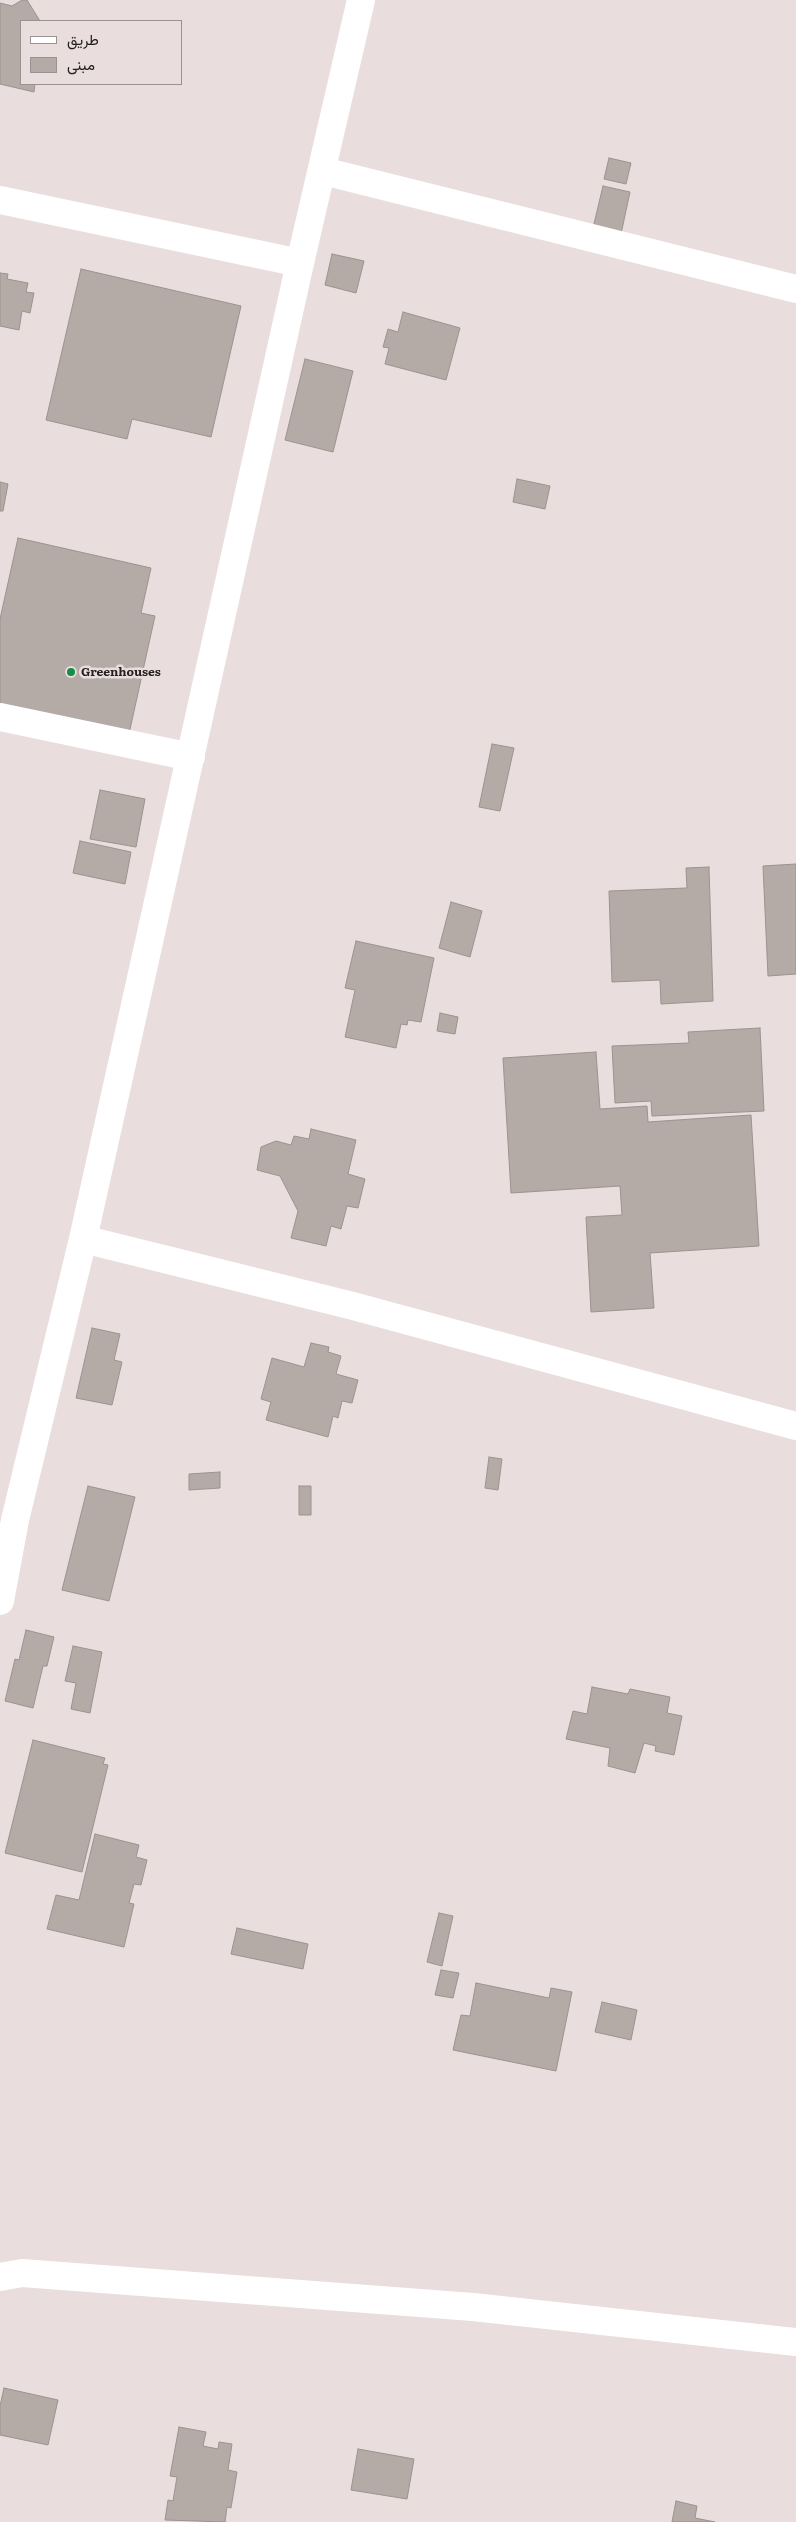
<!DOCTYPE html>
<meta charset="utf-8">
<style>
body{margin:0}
#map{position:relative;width:796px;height:2522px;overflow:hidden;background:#e9dddd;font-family:Literata,Vazirmatn,serif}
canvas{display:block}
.legend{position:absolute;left:20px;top:20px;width:162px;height:65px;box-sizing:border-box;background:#e9dddd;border:1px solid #9a9191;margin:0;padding:6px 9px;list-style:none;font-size:15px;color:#242020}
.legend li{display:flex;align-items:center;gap:10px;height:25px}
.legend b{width:25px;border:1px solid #9a9191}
</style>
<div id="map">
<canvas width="796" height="2522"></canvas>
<ul class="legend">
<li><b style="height:6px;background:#fff"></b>طريق</li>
<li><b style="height:14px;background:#b4aaa6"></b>مبنى</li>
</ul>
</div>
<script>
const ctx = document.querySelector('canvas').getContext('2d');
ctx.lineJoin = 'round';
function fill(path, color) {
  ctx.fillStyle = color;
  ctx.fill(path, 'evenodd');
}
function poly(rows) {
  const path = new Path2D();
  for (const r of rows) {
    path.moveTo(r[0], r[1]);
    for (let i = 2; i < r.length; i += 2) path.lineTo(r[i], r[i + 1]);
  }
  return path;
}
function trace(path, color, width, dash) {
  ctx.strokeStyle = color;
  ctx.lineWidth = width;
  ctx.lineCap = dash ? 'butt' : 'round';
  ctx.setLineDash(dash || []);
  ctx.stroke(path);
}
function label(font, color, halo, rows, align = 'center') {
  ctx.font = font + ' Literata,serif';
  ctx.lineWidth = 5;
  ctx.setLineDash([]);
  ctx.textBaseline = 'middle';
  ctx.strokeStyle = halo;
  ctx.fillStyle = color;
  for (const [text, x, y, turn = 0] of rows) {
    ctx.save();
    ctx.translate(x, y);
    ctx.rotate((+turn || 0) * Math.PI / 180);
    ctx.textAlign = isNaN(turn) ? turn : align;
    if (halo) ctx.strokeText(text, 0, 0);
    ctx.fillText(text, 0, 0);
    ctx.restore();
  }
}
const building = poly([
 [22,0,27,0,40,21,21,21,21,84,35,84,34,92,0,84,0,3,12,6,22,0],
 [609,158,631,163,626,184,604,179,609,158],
 [603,186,630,192,621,234,593,228,603,186],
 [332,254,364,261,356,293,325,285,332,254],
 [81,269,241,306,211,437,132,419,127,439,46,420,81,269],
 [0,273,8,274,7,279,28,283,26,292,34,293,30,313,22,311,19,330,0,326,0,273],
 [403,312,460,328,446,380,385,364,389,348,383,347,388,329,398,332,403,312],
 [305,359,353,371,333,452,285,440,305,359],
 [517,479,550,486,545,509,513,502,517,479],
 [0,482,8,484,3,511,0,511,0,482],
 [18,538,151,568,141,613,155,616,125,752,0,724,0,619,18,538],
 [492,744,514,748,500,811,479,807,492,744],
 [100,790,145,799,136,847,90,839,100,790],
 [80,841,131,852,125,884,73,873,80,841],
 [796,864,796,974,768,976,763,866,796,864],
 [709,867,713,1001,661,1004,660,980,612,982,609,891,687,888,686,868,709,867],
 [451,902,482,911,470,957,439,948,451,902],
 [356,941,434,958,421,1022,408,1020,407,1025,401,1024,396,1048,345,1037,355,990,345,988,356,941],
 [440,1013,458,1017,455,1034,437,1031,440,1013],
 [760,1028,764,1111,652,1116,651,1101,615,1103,612,1046,689,1043,688,1032,760,1028],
 [596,1052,600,1109,647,1106,648,1122,751,1115,759,1246,650,1253,654,1308,591,1312,586,1217,622,1215,620,1186,511,1193,503,1058,596,1052],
 [311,1129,356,1140,348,1174,365,1179,358,1208,347,1206,341,1229,331,1226,326,1246,291,1238,298,1211,280,1176,257,1170,261,1147,276,1141,291,1145,294,1136,309,1139,311,1129],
 [92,1328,120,1334,114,1360,122,1362,112,1405,76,1398,92,1328],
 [311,1343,329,1347,328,1352,341,1356,336,1374,358,1380,352,1403,342,1401,338,1418,333,1416,328,1437,266,1420,271,1402,261,1399,272,1358,304,1367,311,1343],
 [489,1457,502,1459,498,1490,485,1488,489,1457],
 [220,1472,220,1488,189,1490,189,1474,220,1472],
 [88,1486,135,1497,109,1601,62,1590,88,1486],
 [299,1486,311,1486,311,1515,299,1515,299,1486],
 [26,1630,54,1637,47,1666,43,1666,33,1708,5,1701,15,1659,19,1660,26,1630],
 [73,1646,102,1652,90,1713,71,1709,76,1683,65,1681,73,1646],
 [592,1687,628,1694,630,1689,670,1697,667,1713,682,1716,674,1755,655,1751,656,1746,644,1743,635,1773,608,1766,610,1748,566,1739,573,1711,587,1714,592,1687],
 [33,1740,105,1758,103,1764,108,1765,82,1872,5,1853,33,1740],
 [95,1834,139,1845,136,1857,147,1860,141,1885,134,1884,129,1903,134,1904,124,1947,47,1929,56,1895,79,1900,95,1834],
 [439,1913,453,1916,442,1966,427,1962,439,1913],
 [237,1928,308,1944,303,1969,231,1954,237,1928],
 [441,1970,459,1973,453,1998,435,1995,441,1970],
 [476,1983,549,1998,551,1988,572,1992,556,2071,453,2050,461,2015,470,2016,476,1983],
 [602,2002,637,2010,631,2040,595,2032,602,2002],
 [4,2388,58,2400,48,2445,0,2435,0,2406,4,2388],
 [179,2427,206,2432,203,2446,218,2449,219,2442,232,2444,228,2470,237,2472,231,2508,227,2507,225,2522,165,2520,168,2500,173,2501,177,2477,170,2476,179,2427],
 [358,2449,414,2459,407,2499,351,2490,358,2449],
 [676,2501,697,2506,695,2518,715,2522,672,2522,676,2501]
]);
fill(building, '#b4aaa6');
trace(building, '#9c928e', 1);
trace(poly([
 [323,171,796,289],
 [0,200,300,263],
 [0,717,191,757],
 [83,1239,353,1306,796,1426],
 [0,1601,15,1520,83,1239,300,263,361,0],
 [0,2277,22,2273,473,2307,796,2342]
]), '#fff', 28);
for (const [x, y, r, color] of [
 [71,672,5,"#168c46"]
]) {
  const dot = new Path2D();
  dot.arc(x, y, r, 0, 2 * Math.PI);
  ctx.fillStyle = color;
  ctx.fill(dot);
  trace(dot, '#e9dddd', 2);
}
label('bold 12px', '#242020', '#e9dddd', [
 ["Greenhouses",81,672]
], 'left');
</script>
